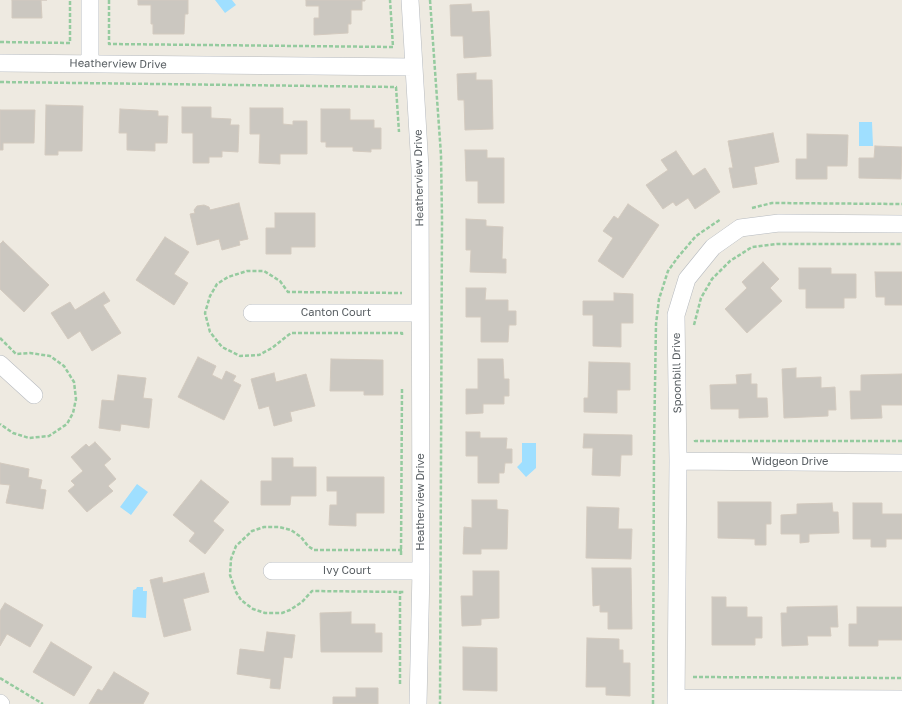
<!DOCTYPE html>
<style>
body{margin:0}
canvas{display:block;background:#eeeae1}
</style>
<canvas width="902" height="704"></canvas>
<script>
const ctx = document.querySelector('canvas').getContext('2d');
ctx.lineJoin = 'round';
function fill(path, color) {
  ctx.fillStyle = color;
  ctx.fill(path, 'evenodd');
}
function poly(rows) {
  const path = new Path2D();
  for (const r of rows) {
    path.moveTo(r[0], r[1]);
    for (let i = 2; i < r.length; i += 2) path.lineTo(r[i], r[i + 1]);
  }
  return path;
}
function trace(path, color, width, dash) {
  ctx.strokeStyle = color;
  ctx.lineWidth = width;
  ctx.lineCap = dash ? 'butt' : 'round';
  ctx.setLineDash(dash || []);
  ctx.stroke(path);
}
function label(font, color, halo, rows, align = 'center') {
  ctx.font = font + ' "Golos Text",sans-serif';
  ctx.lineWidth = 4;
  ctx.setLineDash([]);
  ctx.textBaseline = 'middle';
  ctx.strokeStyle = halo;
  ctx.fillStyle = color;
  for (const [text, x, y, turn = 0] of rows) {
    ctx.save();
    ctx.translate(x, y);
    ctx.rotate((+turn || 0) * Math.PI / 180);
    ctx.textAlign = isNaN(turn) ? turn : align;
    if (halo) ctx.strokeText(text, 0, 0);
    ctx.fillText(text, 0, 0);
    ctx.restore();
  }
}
fill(poly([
 [215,0,232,0,236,5,225,13],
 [859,122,872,122,873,146,859,146],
 [522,443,536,443,536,468,526,477,517,467,522,462],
 [137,484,148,492,131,515,120,507],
 [137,587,143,587,143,591,147,591,146,618,132,617,133,590,136,589]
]), '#9fdfff');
const building = poly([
 [12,0,47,0,41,0,42,18,12,18,12,0],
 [138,0,188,0,188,14,185,14,184,34,153,34,153,24,151,24,151,5,138,5,138,0],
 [306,0,365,0,365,1,362,1,362,10,351,10,351,24,348,24,348,33,314,35,314,18,319,18,319,6,306,6,306,0],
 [471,4,472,12,489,11,491,56,464,58,463,36,451,36,450,5,471,4],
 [476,73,476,80,492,80,493,129,465,130,464,100,458,100,457,74,476,73],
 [46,105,83,106,82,151,58,151,58,155,45,155,46,105],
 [182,107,211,107,211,118,231,119,230,125,239,125,238,152,222,151,222,157,209,157,209,163,193,163,193,133,182,133,182,107],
 [250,108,283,108,283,124,293,125,293,121,307,121,307,154,280,154,280,164,259,163,260,134,250,134,250,108],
 [120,109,158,111,158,116,168,116,167,143,155,143,155,151,127,150,127,133,119,133,120,109],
 [321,109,350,109,350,120,374,120,374,128,381,128,381,149,371,149,371,152,353,151,353,147,326,147,326,142,321,142,321,109],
 [0,110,35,110,34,143,3,143,3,150,0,150,0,110],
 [773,133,779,162,754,167,757,184,733,188,729,168,733,168,728,141,773,133],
 [807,134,848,135,847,166,827,166,827,179,796,179,796,159,807,159,807,134],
 [875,146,902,147,901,179,859,178,859,158,874,158,875,146],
 [465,150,487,150,487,158,504,158,504,203,478,203,478,181,466,181,465,150],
 [676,151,693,176,705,168,720,192,695,209,688,198,676,206,673,202,663,209,646,185,668,170,661,160,676,151],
 [239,203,248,239,239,241,240,245,222,250,219,239,197,245,190,214,195,213,194,210,197,206,204,205,209,207,210,210,239,203],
 [628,204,659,225,623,278,598,261,613,238,603,231,614,216,618,219,628,204],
 [275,213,315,213,315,247,291,247,291,254,266,254,266,228,275,228,275,213],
 [466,219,486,220,486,226,503,227,502,259,506,259,506,273,470,272,471,250,466,250,466,219],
 [165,237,189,252,174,274,188,283,174,305,136,280,165,237],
 [3,241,49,285,24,312,0,289,0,244,3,241],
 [763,262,779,279,770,288,782,301,747,333,725,309,747,288,742,282,763,262],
 [799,268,831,268,831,274,856,274,856,298,844,298,844,308,806,308,806,289,799,289,799,268],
 [875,272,902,272,902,305,885,305,885,297,876,297,875,272],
 [466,288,486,288,485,300,508,300,508,311,516,311,516,325,509,325,508,342,481,342,481,317,466,317,466,288],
 [104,292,110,301,103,305,121,333,92,351,80,331,68,339,51,313,70,302,75,310,104,292],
 [614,293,633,294,633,323,621,323,621,347,593,346,593,315,583,315,583,301,614,301,614,293],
 [198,357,216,366,212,375,222,380,226,371,236,376,233,381,241,385,224,420,178,397,198,357],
 [331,359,383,360,383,395,364,395,364,391,330,391,331,359],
 [478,359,503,359,504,379,509,379,509,396,504,396,504,404,483,404,483,413,466,414,466,389,478,389,478,359],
 [589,362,630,363,630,390,617,390,617,413,584,412,584,398,588,398,589,362],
 [796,368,796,378,821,377,821,388,835,387,836,410,828,410,828,416,784,418,782,369,796,368],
 [274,373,276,382,306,374,315,406,290,412,292,421,274,426,269,406,259,409,251,379,274,373],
 [751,374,751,384,757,384,757,398,767,398,768,417,739,418,739,409,711,409,710,385,737,384,736,375,751,374],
 [902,374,902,405,881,405,882,418,851,419,850,391,861,391,861,375,902,374],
 [118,375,146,378,143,398,152,399,149,428,121,424,120,431,99,428,102,400,114,401,118,375],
 [466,432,480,432,480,438,507,438,506,449,512,449,512,463,505,463,504,473,499,473,499,483,478,483,478,456,466,456,466,432],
 [584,434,632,435,632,455,621,455,620,476,592,475,593,448,583,448,584,434],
 [95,442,111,459,104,465,116,479,108,486,113,491,87,512,68,491,75,485,71,481,83,471,71,457,86,444,89,447,95,442],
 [272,458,293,458,293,467,316,467,316,496,291,496,290,505,261,505,261,481,272,481,272,458],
 [0,463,29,469,28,477,42,480,40,489,46,490,43,509,6,503,10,485,0,484,0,463],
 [327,477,384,477,384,513,356,513,356,526,329,525,330,505,337,505,337,491,327,491,327,477],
 [201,480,229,502,213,521,224,530,205,554,189,541,195,533,173,515,201,480],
 [472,500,497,500,497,509,508,510,507,549,481,549,481,554,463,554,464,527,472,528,472,500],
 [718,502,771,502,771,524,766,524,766,545,755,545,755,539,718,538,718,502],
 [832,503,833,512,838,512,839,533,809,534,809,542,800,543,800,534,781,534,781,515,797,514,797,504,832,503],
 [853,503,882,503,882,514,902,514,902,539,886,539,886,547,871,547,871,539,853,539,853,503],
 [587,507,619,508,618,529,632,529,631,559,586,558,587,507],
 [592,568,631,568,632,629,608,629,608,612,600,612,600,605,593,606,592,568],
 [473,571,499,571,499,618,481,619,481,625,462,626,461,596,473,596,473,571],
 [204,573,209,592,183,599,191,630,164,637,150,580,162,577,163,583,204,573],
 [712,597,726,597,726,607,747,607,747,617,762,617,762,638,755,638,755,645,712,645,712,597],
 [5,603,43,625,30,647,7,634,0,646,0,611,5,603],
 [837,606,838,627,830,627,831,636,807,636,808,645,782,646,781,613,787,613,787,607,837,606],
 [857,607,902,607,902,640,878,640,878,646,849,646,849,624,857,624,857,607],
 [351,612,351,624,375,624,375,633,382,633,382,652,321,652,320,613,351,612],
 [267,632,295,635,292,658,284,657,280,689,270,688,271,679,237,674,240,649,264,652,267,632],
 [587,638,619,639,619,650,623,650,623,663,630,663,630,696,606,695,606,687,586,687,587,638],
 [51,642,92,667,74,696,33,672,51,642],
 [463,647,497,648,497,691,463,690,463,647],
 [114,672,149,693,143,704,89,704,98,689,102,691,114,672],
 [356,688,378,688,378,704,333,704,333,697,356,697,356,688]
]);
fill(building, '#cbc7c0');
trace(building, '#d3cabf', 1);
const minor = poly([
 [90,0,90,64],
 [410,0,420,168,421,571,418,704],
 [0,63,414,67],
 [252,313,420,313],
 [0,364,34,395],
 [678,461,902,463],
 [272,571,421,571],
 [676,698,902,699],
 [0,703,1,704],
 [676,704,678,461,676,315,687,279,713,247,740,228,779,223,902,224]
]);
trace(minor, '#b6babf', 18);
trace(poly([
 [109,0,109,44,393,47,390,0],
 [430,0,441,155,442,219,440,704],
 [0,42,70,43,70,0],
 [0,82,396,87,399,132],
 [752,208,772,203,902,204],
 [694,325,701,298,712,279,730,261,752,247,777,244,902,244],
 [402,335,402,333,291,333,272,348,259,355,240,356,222,347,210,332,205,313,210,296,217,284,228,277,247,271,264,271,280,281,288,292,402,293],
 [0,338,16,354,30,353,50,356,64,366,74,382,76,399,73,413,67,424,49,436,29,438,13,433,0,424],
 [695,440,695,441,902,441],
 [402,550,314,550,308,546,301,537,291,530,279,527,264,527,252,531,236,546,231,559,230,575,236,592,241,600,253,609,265,613,282,613,290,610,302,602,312,591,405,592],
 [401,555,402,388],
 [693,677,902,678],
 [0,678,43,704],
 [400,684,400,591],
 [653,704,654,447,656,324,659,299,668,271,678,257,696,236,721,219]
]), '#95cb9f', 2.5, [4, 2]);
trace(minor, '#fff', 17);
label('11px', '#595f63', '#fff', [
 ["Heatherview Drive",118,64,1],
 ["Heatherview Drive",419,178,-91],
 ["Canton Court",336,313],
 ["Spoonbill Drive",677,373,-91],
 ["Widgeon Drive",790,462],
 ["Heatherview Drive",421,502,-90],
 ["Ivy Court",347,571]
]);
</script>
